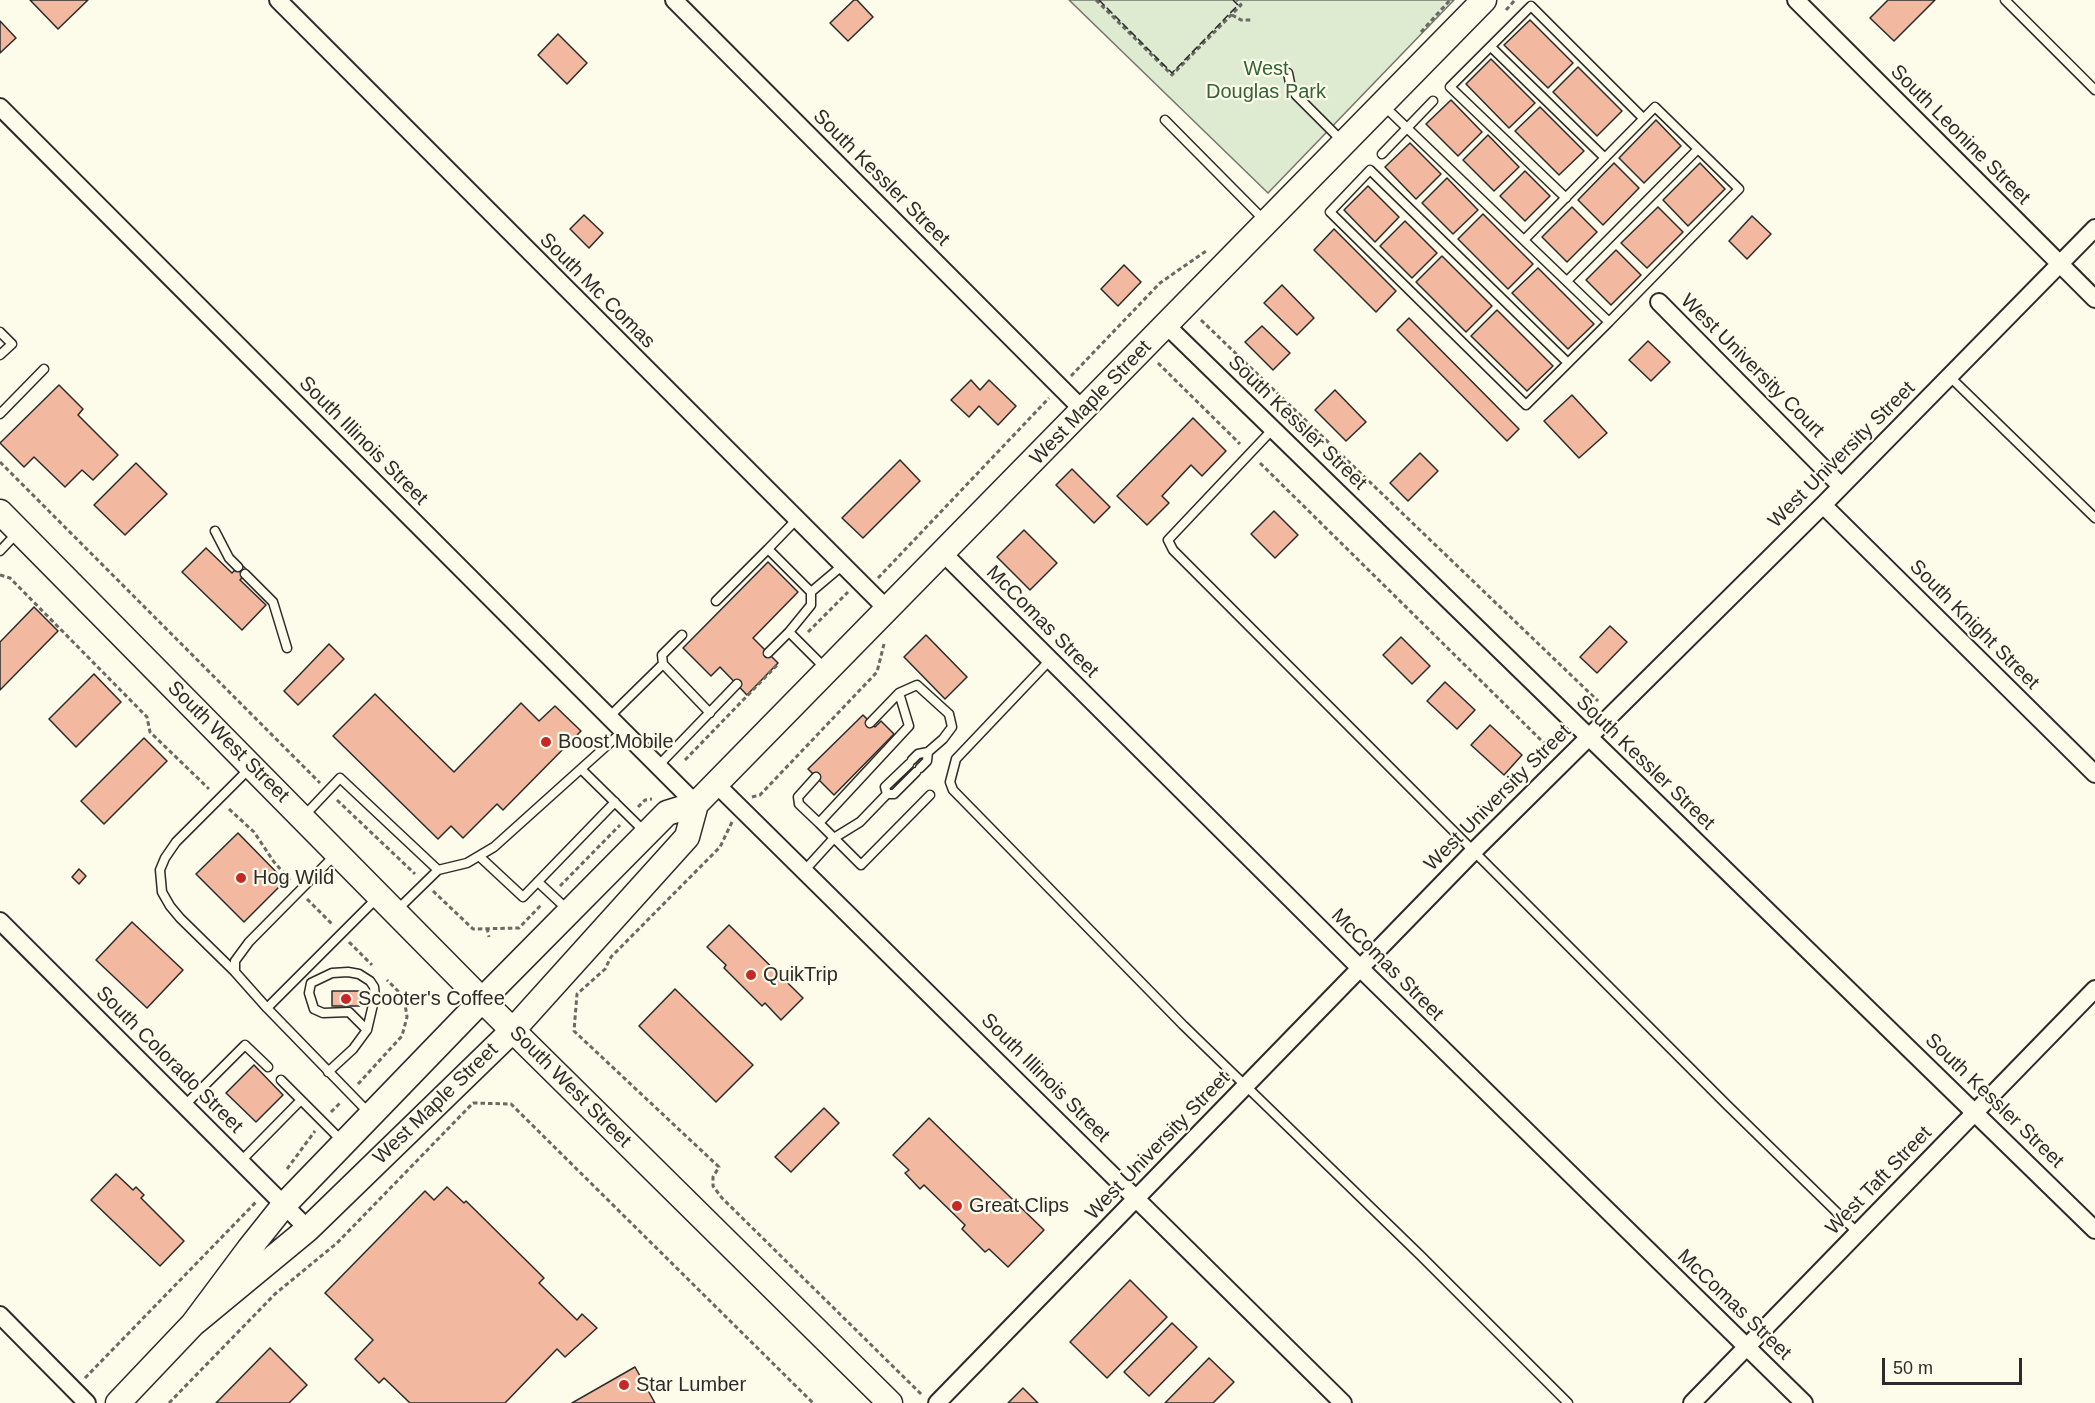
<!DOCTYPE html>
<style>
body{margin:0}
#map{position:relative;width:2095px;height:1403px;overflow:hidden;background:#fdfbea;font-family:Helvetica,sans-serif}
canvas{display:block}
.scale{position:absolute;left:1882px;top:1358px;width:140px;height:27px;box-sizing:border-box;border:3px solid #2b2b2b;border-top:0;padding-left:8px;font-size:18px;line-height:21px;white-space:nowrap;color:#2b2b2b;-webkit-text-stroke:4px #fdfbea;paint-order:stroke}
</style>
<div id="map">
<canvas width="2095" height="1403"></canvas>
<div class="scale">50 m</div>
</div>
<script>
const ctx = document.querySelector('canvas').getContext('2d');
ctx.lineJoin = 'round';
function fill(path, color) {
  ctx.fillStyle = color;
  ctx.fill(path, 'evenodd');
}
function poly(rows) {
  const path = new Path2D();
  for (const r of rows) {
    path.moveTo(r[0], r[1]);
    for (let i = 2; i < r.length; i += 2) path.lineTo(r[i], r[i + 1]);
  }
  return path;
}
function trace(path, color, width, dash) {
  ctx.strokeStyle = color;
  ctx.lineWidth = width;
  ctx.lineCap = dash ? 'butt' : 'round';
  ctx.setLineDash(dash || []);
  ctx.stroke(path);
}
function label(font, color, halo, rows, align = 'center') {
  ctx.font = font + ' Helvetica,sans-serif';
  ctx.lineWidth = 4.5;
  ctx.setLineDash([]);
  ctx.textBaseline = 'middle';
  ctx.strokeStyle = halo;
  ctx.fillStyle = color;
  for (const [text, x, y, turn = 0] of rows) {
    ctx.save();
    ctx.translate(x, y);
    ctx.rotate((+turn || 0) * Math.PI / 180);
    ctx.textAlign = isNaN(turn) ? turn : align;
    if (halo) ctx.strokeText(text, 0, 0);
    ctx.fillText(text, 0, 0);
    ctx.restore();
  }
}
const green = poly([
 [1069,0,1454,0,1268,193,1069,0]
]);
fill(green, '#deebd1');
trace(green, '#74746e', 1.5);
const building = poly([
 [30,0,88,0,58,29,30,0],
 [854,0,857,0,873,17,848,41,830,23,854,0],
 [1888,0,1935,0,1894,41,1870,18,1888,0],
 [1530,20,1573,63,1548,88,1504,45,1530,20],
 [0,21,16,38,0,53,0,21],
 [558,34,587,63,567,84,538,55,558,34],
 [1491,59,1535,103,1509,128,1466,84,1491,59],
 [1578,67,1622,111,1597,136,1553,92,1578,67],
 [1451,100,1482,132,1458,156,1426,124,1451,100],
 [1540,107,1584,151,1559,175,1515,131,1540,107],
 [1656,120,1681,146,1644,183,1619,158,1656,120],
 [1488,135,1519,167,1494,191,1463,160,1488,135],
 [1410,143,1441,174,1416,199,1385,167,1410,143],
 [1614,163,1639,188,1603,225,1578,200,1614,163],
 [1700,163,1725,189,1688,226,1663,200,1700,163],
 [1525,171,1550,196,1525,221,1500,196,1525,171],
 [1447,178,1478,210,1453,234,1422,203,1447,178],
 [1368,186,1399,217,1375,242,1344,210,1368,186],
 [1572,207,1597,232,1567,262,1542,237,1572,207],
 [1658,207,1683,232,1647,268,1621,243,1658,207],
 [1483,214,1533,264,1508,289,1458,239,1483,214],
 [584,215,603,233,589,248,570,229,584,215],
 [1752,216,1771,234,1747,259,1729,241,1752,216],
 [1405,221,1437,253,1412,278,1380,246,1405,221],
 [1334,229,1396,291,1376,312,1314,250,1334,229],
 [1616,250,1641,275,1611,305,1586,280,1616,250],
 [1442,256,1492,306,1466,332,1416,282,1442,256],
 [1124,265,1141,282,1118,306,1101,289,1124,265],
 [1538,268,1594,324,1568,349,1512,293,1538,268],
 [1282,285,1314,318,1297,335,1264,303,1282,285],
 [1497,310,1553,366,1527,391,1471,336,1497,310],
 [1409,318,1519,429,1507,441,1397,330,1409,318],
 [1262,326,1290,353,1273,370,1245,342,1262,326],
 [1648,341,1670,362,1651,381,1629,360,1648,341],
 [971,380,980,390,989,380,1016,406,998,425,979,406,969,417,951,400,971,380],
 [59,385,83,409,78,415,118,455,93,480,82,470,65,487,34,457,24,467,0,443,59,385],
 [1335,390,1366,422,1346,441,1315,410,1335,390],
 [1572,395,1607,433,1579,458,1544,421,1572,395],
 [1193,418,1226,451,1202,476,1191,465,1162,496,1169,503,1147,525,1117,496,1193,418],
 [1420,453,1438,471,1408,501,1390,483,1420,453],
 [900,460,920,481,863,538,842,518,900,460],
 [136,463,167,494,125,535,94,505,136,463],
 [1072,469,1110,507,1094,523,1056,485,1072,469],
 [1274,511,1298,535,1275,558,1251,534,1274,511],
 [1024,530,1057,563,1030,590,997,557,1024,530],
 [206,548,232,573,241,564,248,571,240,580,266,605,242,630,182,572,206,548],
 [768,562,798,592,753,638,778,663,747,695,720,667,711,676,683,648,768,562],
 [34,607,58,631,0,690,0,642,34,607],
 [1610,626,1627,642,1597,673,1580,657,1610,626],
 [926,635,967,677,945,699,904,657,926,635],
 [1401,637,1430,666,1412,684,1383,655,1401,637],
 [329,644,344,659,298,705,284,691,329,644],
 [94,674,121,702,76,747,49,719,94,674],
 [1445,682,1475,710,1457,729,1427,701,1445,682],
 [375,694,454,772,521,703,539,721,555,706,581,731,503,810,497,804,463,838,451,826,438,839,333,736,375,694],
 [863,715,875,727,881,721,894,734,834,795,808,769,863,715],
 [1490,725,1522,755,1504,775,1471,745,1490,725],
 [144,738,167,761,104,824,81,801,144,738],
 [238,833,285,881,244,922,196,874,238,833],
 [79,869,86,876,79,884,72,877,79,869],
 [132,922,183,970,147,1008,96,960,132,922],
 [729,925,803,998,781,1020,765,1003,762,1006,724,968,726,965,707,947,729,925],
 [675,989,753,1065,716,1102,639,1026,675,989],
 [332,991,360,991,360,1006,332,1006,332,991],
 [254,1065,283,1095,256,1122,226,1093,254,1065],
 [824,1108,839,1123,791,1172,775,1157,824,1108],
 [929,1118,1044,1230,1008,1267,989,1249,985,1252,962,1229,965,1225,924,1185,920,1189,905,1173,909,1170,893,1155,929,1118],
 [116,1174,133,1190,136,1187,144,1195,141,1198,184,1241,160,1266,91,1200,116,1174],
 [447,1187,464,1203,466,1201,544,1278,539,1283,577,1320,582,1314,597,1328,565,1357,557,1349,505,1403,410,1403,384,1378,379,1383,355,1359,373,1340,325,1293,425,1191,434,1200,447,1187],
 [1130,1280,1167,1317,1107,1378,1070,1342,1130,1280],
 [1172,1323,1197,1347,1149,1396,1124,1372,1172,1323],
 [270,1348,307,1385,289,1403,216,1403,270,1348],
 [1209,1358,1234,1382,1213,1403,1165,1403,1209,1358],
 [635,1367,655,1403,572,1403,635,1367],
 [1023,1388,1038,1403,1008,1403,1023,1388]
]);
fill(building, '#f2b8a0');
trace(building, '#2b2b2b', 1.5);
const lane = poly([
 [2005,0,2095,90],
 [1491,47,1605,158],
 [1288,73,1291,88,1296,95,1342,141],
 [1383,105,1609,322,1739,189,1655,107,1524,240],
 [1165,120,1264,220],
 [1382,154,1433,101],
 [1566,198,1450,87,1531,6,1643,118],
 [1567,281,1698,149],
 [0,332,12,344,0,355],
 [1568,363,1370,170,1330,212,1526,405,1609,322],
 [1949,376,2095,518],
 [0,414,44,369],
 [1273,429,1168,540,1173,550,1727,1105,1858,1233],
 [215,531,229,558,238,567],
 [768,549,797,519],
 [0,551,18,532],
 [245,574,273,602,287,648],
 [811,592,843,565],
 [716,601,768,549,811,592,811,605,789,632,768,653],
 [789,632,825,668],
 [1050,660,956,759,950,782,953,790,1183,1025,1420,1255,1568,1403],
 [663,664,662,655,682,635],
 [899,693,909,726,819,823,861,865,930,795],
 [609,717,663,664,710,713],
 [870,723,899,693,917,685,949,714,952,727,943,739,928,752,918,754,912,760],
 [658,766,737,684],
 [920,768,927,761,928,752],
 [581,769,645,832],
 [816,777,798,797,799,804,819,823],
 [887,794,894,794,916,772],
 [304,816,340,778,438,870,396,911],
 [479,856,523,897,615,802],
 [438,870,467,863,494,847,623,731],
 [804,871,834,838,860,822,887,794,885,787,909,764],
 [538,882,568,910],
 [235,972,180,918,170,906,162,892,160,870,165,858,176,842,249,769],
 [267,1008,235,972,235,961,249,942,336,854],
 [328,1072,353,1049,367,1030,375,996,374,987,370,981,359,974,348,972,332,973,311,983,309,993,314,1009,323,1013,349,1012,367,1030],
 [281,1080,342,1141],
 [185,1105,245,1045,268,1067],
 [369,1113,267,1008,377,898],
 [241,1161,301,1100]
]);
const street = poly([
 [278,0,888,610],
 [674,0,1083,410],
 [1796,0,2095,299],
 [0,107,696,804],
 [1659,302,1841,486],
 [1166,325,2095,1230],
 [1823,505,2095,774],
 [943,553,1360,968,1804,1403],
 [716,784,1343,1403],
 [0,921,308,1229],
 [0,1315,87,1403],
 [937,1403,1474,851,1823,505,2095,228],
 [1692,1403,2095,989]
]);
const secondary = poly([
 [0,512,482,1000,890,1403],
 [193,1324,249,1249,284,1205,482,1000,667,813,696,804,1484,0],
 [118,1403,193,1324,308,1229,513,1030,687,837,696,804]
]);
trace(lane, '#2b2b2b', 11);
trace(street, '#2b2b2b', 20);
trace(secondary, '#2b2b2b', 27);
trace(poly([
 [1096,0,1172,75,1241,5,1237,0],
 [1506,10,1515,0],
 [1232,15,1241,20,1251,20],
 [1421,32,1450,0],
 [1201,320,1598,701],
 [1158,363,1240,444],
 [1071,376,1160,283,1206,251],
 [0,462,320,783],
 [1260,463,1550,749],
 [0,575,10,578,147,717,150,732,209,789],
 [878,578,1049,398],
 [808,632,848,592],
 [685,760,779,663],
 [752,797,760,795,877,672,884,644],
 [337,800,415,874],
 [638,807,645,800,652,799],
 [229,809,254,832,274,862,291,881],
 [732,822,720,847,611,957,605,969,577,994,574,1031,719,1167,713,1177,713,1186,722,1198,922,1395],
 [560,886,620,825],
 [433,891,473,929,519,928,542,904],
 [307,899,332,924],
 [487,928,489,937],
 [349,942,372,965],
 [358,1084,402,1036,407,1017,404,997,387,980],
 [331,1112,341,1102],
 [287,1169,315,1131],
 [85,1378,256,1202],
 [169,1403,275,1294,337,1243,473,1103,511,1104,813,1403]
]), '#6a6964', 3, [4.5, 3]);
trace(lane, '#fdfbea', 8);
trace(street, '#fdfbea', 16);
trace(secondary, '#fdfbea', 24);
trace(poly([
 [1099,0,1172,73,1238,5,1233,0]
]), '#2b2b2b', 1.5, [8, 3]);
for (const [x, y, r, color] of [
 [546,742,6,"#c62828"],
 [241,878,6,"#c62828"],
 [751,975,6,"#c62828"],
 [346,999,6,"#c62828"],
 [957,1206,6,"#c62828"],
 [624,1385,6,"#c62828"]
]) {
  const dot = new Path2D();
  dot.arc(x, y, r, 0, 2 * Math.PI);
  ctx.fillStyle = color;
  ctx.fill(dot);
  trace(dot, '#fdfbea', 2);
}
label('20px', '#34623c', '#fdfbea', [
 ["West",1266,69],
 ["Douglas Park",1266,92]
]);
label('20px', '#2b2b2b', '#fdfbea', [
 ["South Leonine Street",1960,135,45],
 ["South Kessler Street",881,178,45],
 ["South Mc Comas",597,291,45],
 ["West University Court",1752,366,45],
 ["West Maple Street",1091,403,-46],
 ["South Kessler Street",1297,423,44],
 ["South Illinois Street",363,441,45],
 ["West University Street",1842,455,-45],
 ["McComas Street",1042,622,45],
 ["South Knight Street",1974,625,45],
 ["South West Street",228,742,45],
 ["South Kessler Street",1645,763,44],
 ["West University Street",1498,798,-45],
 ["McComas Street",1387,965,45],
 ["South Colorado Street",169,1060,45],
 ["South Illinois Street",1045,1078,45],
 ["South West Street",570,1087,45],
 ["South Kessler Street",1994,1101,44],
 ["West Maple Street",436,1104,-44],
 ["West University Street",1158,1146,-46],
 ["West Taft Street",1879,1181,-46],
 ["McComas Street",1734,1305,44]
]);
label('20px', '#2b2b2b', '#fdfbea', [
 ["Boost Mobile",558,742],
 ["Hog Wild",253,878],
 ["QuikTrip",763,975],
 ["Scooter's Coffee",358,999],
 ["Great Clips",969,1206],
 ["Star Lumber",636,1385]
], 'left');
</script>
